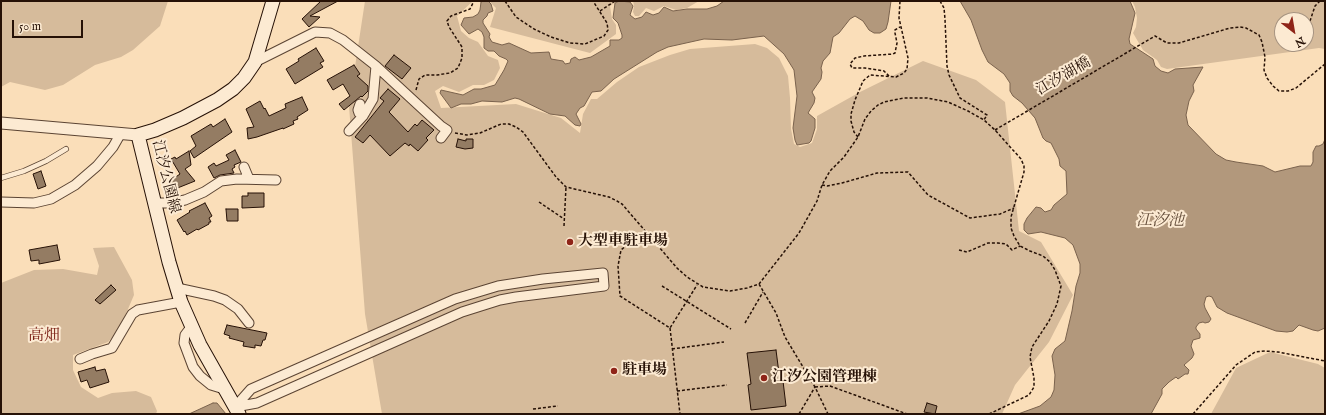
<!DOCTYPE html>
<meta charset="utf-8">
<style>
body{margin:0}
#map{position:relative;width:1326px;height:415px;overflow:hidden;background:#fadeb9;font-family:"IM FELL English",serif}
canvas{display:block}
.frame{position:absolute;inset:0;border:2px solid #261106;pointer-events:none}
.north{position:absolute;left:1274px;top:12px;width:40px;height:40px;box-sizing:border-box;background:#fcead2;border:1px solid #a69380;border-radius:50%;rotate:149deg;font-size:11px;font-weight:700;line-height:16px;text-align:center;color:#261106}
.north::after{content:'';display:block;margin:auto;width:14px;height:18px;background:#8f2418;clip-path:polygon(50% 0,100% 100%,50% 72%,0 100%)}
.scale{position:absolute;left:12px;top:20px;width:71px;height:18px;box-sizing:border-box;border:2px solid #261106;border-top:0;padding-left:5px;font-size:12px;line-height:14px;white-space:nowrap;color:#261106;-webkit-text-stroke:3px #fcead2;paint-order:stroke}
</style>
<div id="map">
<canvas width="1326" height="415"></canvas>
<div class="frame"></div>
<div class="north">N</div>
<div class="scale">50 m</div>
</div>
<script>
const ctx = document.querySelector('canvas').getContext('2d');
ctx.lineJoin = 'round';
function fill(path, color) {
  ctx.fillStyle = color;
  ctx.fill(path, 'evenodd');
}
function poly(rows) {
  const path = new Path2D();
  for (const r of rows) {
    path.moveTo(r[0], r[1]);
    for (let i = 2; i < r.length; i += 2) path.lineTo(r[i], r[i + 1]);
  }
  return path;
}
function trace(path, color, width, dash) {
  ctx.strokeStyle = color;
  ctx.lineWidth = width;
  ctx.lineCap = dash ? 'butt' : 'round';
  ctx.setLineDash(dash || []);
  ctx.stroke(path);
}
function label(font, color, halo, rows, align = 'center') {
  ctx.font = font + ' "IM FELL English","Noto Serif JP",serif';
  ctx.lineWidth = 4;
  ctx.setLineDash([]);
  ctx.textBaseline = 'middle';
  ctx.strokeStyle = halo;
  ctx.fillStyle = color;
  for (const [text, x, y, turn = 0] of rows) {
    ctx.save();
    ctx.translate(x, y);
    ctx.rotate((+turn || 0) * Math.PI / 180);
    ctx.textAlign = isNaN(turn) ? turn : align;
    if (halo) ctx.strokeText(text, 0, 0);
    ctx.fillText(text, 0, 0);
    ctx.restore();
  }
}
fill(poly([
 [1,1,168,1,160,26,133,50,121,57,95,65,63,85,45,90,10,82,1,87],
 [365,1,473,1,457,16,461,31,469,38,478,42,488,56,498,60,500,68,494,80,484,85,473,85,459,92,443,86,435,91,441,108,516,104,561,118,580,133,583,114,591,99,597,99,617,82,639,67,670,55,690,49,755,44,767,48,779,58,788,76,790,98,791,129,794,144,800,147,812,143,817,129,817,116,860,92,923,61,976,80,1005,102,1019,231,1041,242,1073,295,1049,342,1015,385,1002,414,382,414,365,314,349,106],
 [489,1,617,1,610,6,612,19,616,25,616,34,590,53,490,27,496,8],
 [633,1,699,1,687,8,676,10,664,6,654,11,646,8,639,16,635,16,633,12,634,6],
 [1132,1,1325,1,1325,49,1319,48,1167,69,1161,67,1157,60,1143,50,1133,33,1136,27,1137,18,1135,7],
 [1282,20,1306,20,1306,44,1282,44],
 [114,247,132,280,134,295,119,330,108,342,73,355,73,370,81,387,98,398,112,393,136,391,151,397,157,411,156,414,1,414,1,283,34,270,63,269,97,275,99,266,93,248],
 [1270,352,1318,364,1325,368,1325,414,1211,414,1236,368]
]), '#d6bb9b');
const water = poly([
 [483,1,488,1,491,4,493,11,488,13,487,16,483,20,483,23,490,34,489,37,492,42,502,45,509,43,531,53,549,52,551,59,563,61,565,64,570,63,571,59,575,57,579,60,591,57,610,46,610,40,619,40,622,38,622,35,618,23,613,18,615,3,619,1,630,2,633,6,630,15,635,19,642,17,646,12,653,15,659,13,664,7,673,11,687,9,707,9,717,6,724,1,891,1,888,22,886,29,880,33,874,33,869,30,863,21,855,16,850,19,839,33,833,37,830,53,823,61,821,68,822,72,821,79,812,92,815,98,814,103,808,113,815,119,815,128,811,141,809,143,797,145,795,140,793,128,797,96,794,70,784,54,764,36,732,40,704,39,668,47,657,52,614,79,601,91,592,92,584,106,580,108,576,114,581,124,580,126,575,125,565,116,550,114,519,99,515,98,502,102,482,101,471,104,461,104,451,108,440,93,441,90,463,95,474,89,481,89,495,85,504,70,508,61,506,59,499,56,494,51,488,51,484,48,484,37,482,32,478,29,469,34,461,25,464,18,473,17,478,14,480,10,481,2,483,1],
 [960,1,1130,1,1135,13,1129,39,1130,44,1153,59,1155,66,1161,71,1168,73,1175,69,1203,67,1193,85,1194,91,1189,101,1186,115,1188,125,1216,154,1226,160,1236,162,1263,166,1275,172,1300,166,1311,166,1313,162,1313,152,1316,146,1319,146,1323,144,1325,139,1325,328,1318,331,1313,330,1299,325,1293,331,1287,332,1276,331,1227,313,1217,307,1212,297,1209,296,1206,297,1204,304,1205,308,1211,319,1209,322,1205,323,1203,322,1199,323,1196,327,1196,329,1200,334,1200,338,1193,340,1191,346,1194,354,1192,358,1184,365,1189,370,1188,374,1185,374,1178,379,1176,377,1169,382,1162,389,1162,394,1151,414,1018,414,1040,406,1051,397,1054,390,1055,375,1052,356,1055,349,1065,341,1072,311,1076,286,1080,273,1080,264,1073,245,1065,238,1041,232,1028,234,1024,230,1024,224,1027,218,1036,207,1041,208,1045,212,1051,210,1054,205,1067,194,1066,171,1060,166,1059,159,1051,143,1046,141,1043,138,1035,118,1022,103,1013,96,1010,91,1010,83,1004,74,988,62,982,50,971,20,960,1],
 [213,403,217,403,226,414,189,414,213,403]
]);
fill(water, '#b2987c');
trace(water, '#7a624d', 1);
const building = poly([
 [321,1,338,1,310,16,320,17,309,27,302,19,321,1],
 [316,48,324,61,320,63,323,67,295,84,286,69,299,61,298,59,316,48],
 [394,55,411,68,402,79,385,66,394,55],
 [354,65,360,74,357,76,368,86,368,91,362,97,361,96,344,110,339,104,350,96,343,84,333,90,327,80,354,65],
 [388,89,400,99,389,112,408,132,415,124,417,126,422,120,434,130,426,138,428,140,418,151,410,144,409,146,405,143,390,156,370,135,363,143,355,137,384,101,380,98,388,89],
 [302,97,308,110,297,117,298,119,293,121,294,124,283,129,283,128,257,137,248,139,247,128,254,127,246,109,260,101,264,109,265,108,269,116,286,108,285,104,302,97],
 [225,119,232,132,194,158,190,151,196,146,191,136,211,124,213,127,225,119],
 [458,139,466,141,466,139,473,139,473,148,465,149,456,147,458,139],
 [235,150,241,162,234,165,235,167,232,169,234,173,220,175,214,178,208,167,214,163,216,166,229,160,226,155,235,150],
 [189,151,191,165,185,169,195,181,175,189,170,181,180,174,171,159,175,157,176,159,189,151],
 [41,171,46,186,38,189,33,174,41,171],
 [248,193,264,193,264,207,242,208,242,196,248,196,248,193],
 [205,203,212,216,209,218,211,222,209,222,209,224,198,230,197,229,187,235,185,231,184,232,177,220,190,212,189,211,205,203],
 [226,209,238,209,238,221,227,221,226,209],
 [57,245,60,260,39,264,39,260,31,261,29,250,57,245],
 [111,285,116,290,100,304,95,300,111,285],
 [227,325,267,333,265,340,263,340,261,346,255,345,255,348,243,346,244,342,229,338,230,336,224,334,227,325],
 [776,350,780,381,783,381,786,406,751,410,748,385,751,384,747,353,776,350],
 [95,367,96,371,105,369,109,382,90,388,87,380,81,382,78,372,95,367],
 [927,403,937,406,935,414,924,412,927,403]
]);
fill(building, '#947c63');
trace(building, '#261106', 1);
const service = poly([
 [1,178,24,171,46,161,66,149]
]);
const minor = poly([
 [255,62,315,32,330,33,343,40,376,66,441,126,447,130,441,138],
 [360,104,358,110,359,113,363,116],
 [349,131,363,116,373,99,376,66],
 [244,167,249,179],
 [1,202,34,203,51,199,75,185,97,166,113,147,121,133],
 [156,203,170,203,185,200,204,192,221,181,237,179,276,180],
 [603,273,604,286,516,297,500,300,462,312,257,403,235,407,251,389,455,299,498,286,543,279,603,273],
 [177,288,214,296,225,300,238,309,249,323],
 [191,327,185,335,184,343,193,367,200,376,211,385,224,389],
 [80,359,92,354,112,348,132,314,138,310,181,302]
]);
const tertiary = poly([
 [1,123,138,135]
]);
const secondary = poly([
 [239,414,200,345,181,302,169,262,138,135,155,130,183,118,217,100,233,89,244,78,255,62,273,1]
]);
trace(service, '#5b4433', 6);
trace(minor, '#5b4433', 11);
trace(tertiary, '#5b4433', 13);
trace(secondary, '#261106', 15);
trace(poly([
 [505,1,516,17,534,29,551,37,570,43,585,44,604,36,608,30,607,23,593,1],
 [940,1,944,8,945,19,947,66,949,75,960,98,987,115,984,120],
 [600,11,615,1],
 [1310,21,1315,6,1320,1],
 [889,76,884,71,865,68,852,68,850,64,855,58,864,56,893,54,895,53,897,43,895,33,895,30,900,27],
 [416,90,419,79,425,75,437,75,450,73,458,68,462,58,462,47,449,27,447,21,451,16,470,9,474,1],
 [995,130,1155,36,1167,43,1179,43,1230,28,1240,27,1246,28,1259,35,1262,42,1265,57,1264,70,1267,78,1273,86,1279,91,1288,91,1296,88,1325,64],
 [455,133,467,135,480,133,501,124,509,124,516,127,523,132,556,177,566,187,609,197,617,201,622,204,677,268,687,277,703,287,730,291,747,288,759,284,799,233,817,201,822,185,830,171,844,157,858,137,865,119,871,111,878,105,884,102,904,98,927,98,948,102,968,111,984,120,995,130,1021,159,1024,166,1024,172,1011,217,1011,228,1014,236,1020,246,1030,251,1043,256,1050,262,1055,270,1061,286,1057,304,1049,321,1032,347,1030,357,1034,378,1034,387,1029,395,989,414],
 [858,137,854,132,851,121,851,114,855,100,863,81,870,75,896,77,904,73,907,69,908,58,899,18,900,1],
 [822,185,827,186,842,183,877,173,908,172,928,195,970,218,1000,214,1014,208],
 [539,202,564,219],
 [564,226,566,187],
 [652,240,638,240,627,245,621,250,618,266,620,296,670,328,697,285],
 [959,250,967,252,988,243,998,243,1006,244,1012,250,1020,246],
 [759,284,776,313,785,337,815,387,828,414],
 [662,286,731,329],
 [745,323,763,292],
 [670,328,680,414],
 [672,349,724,342],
 [815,387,830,386,907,414],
 [677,391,727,385],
 [533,409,558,406],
 [799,414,815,387],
 [1193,414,1236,365,1255,352,1265,351,1278,352,1325,361]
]), '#261106', 1.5, [3, 2]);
trace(service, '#fcead2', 4.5);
trace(minor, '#fcead2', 9);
trace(tertiary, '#fcead2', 11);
trace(secondary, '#fcead2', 13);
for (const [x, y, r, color] of [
 [570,242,4,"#8f2418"],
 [614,371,4,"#8f2418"],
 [764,378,4,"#8f2418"]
]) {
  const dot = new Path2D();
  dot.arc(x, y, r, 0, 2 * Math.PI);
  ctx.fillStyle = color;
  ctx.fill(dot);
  trace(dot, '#fcead2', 1.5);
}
label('15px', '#261106', '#fcead2', [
 ["江汐湖橋",1064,77,-30],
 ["江汐公園線",165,177,76]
]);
label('bold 15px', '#261106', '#fcead2', [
 ["大型車駐車場",578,242],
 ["駐車場",622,371],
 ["江汐公園管理棟",772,378]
], 'left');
label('italic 16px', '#654e3b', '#fcead2', [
 ["江汐池",1160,222]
]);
label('16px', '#7a1f14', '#fcead2', [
 ["高畑",44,337]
]);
</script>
